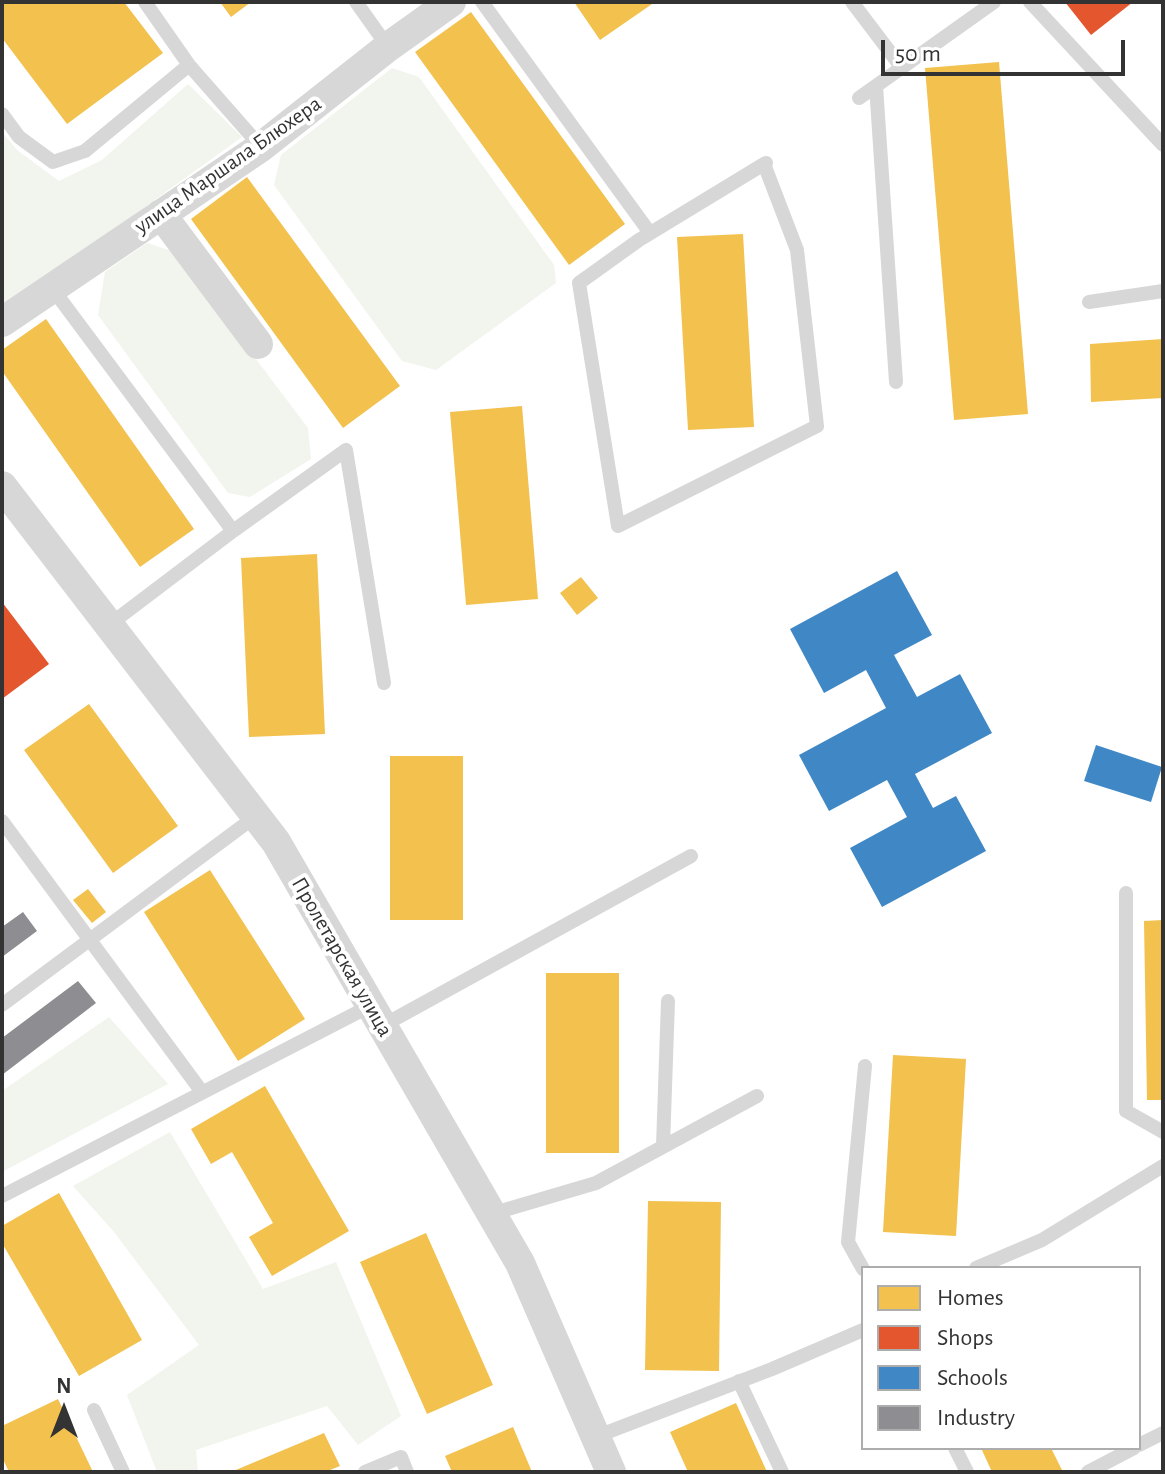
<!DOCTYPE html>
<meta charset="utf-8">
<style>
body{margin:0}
#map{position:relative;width:1165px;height:1474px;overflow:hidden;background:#fff;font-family:"Alegreya Sans",sans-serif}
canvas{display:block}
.frame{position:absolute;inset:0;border:4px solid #333;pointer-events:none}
.legend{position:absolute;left:861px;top:1266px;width:280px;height:184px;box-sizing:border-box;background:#fff;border:2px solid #adadad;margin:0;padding:10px 14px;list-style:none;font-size:24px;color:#333}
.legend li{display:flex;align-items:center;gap:16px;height:40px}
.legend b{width:40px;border:2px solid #adadad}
.north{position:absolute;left:24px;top:1370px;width:80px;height:80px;-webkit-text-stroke:6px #fff;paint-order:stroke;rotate:0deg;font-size:22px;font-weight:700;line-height:32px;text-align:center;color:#333}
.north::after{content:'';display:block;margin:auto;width:28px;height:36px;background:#333;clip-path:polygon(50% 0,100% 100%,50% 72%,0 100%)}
.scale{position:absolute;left:881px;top:40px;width:244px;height:36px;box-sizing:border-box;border:4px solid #333;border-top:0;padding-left:10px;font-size:24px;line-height:28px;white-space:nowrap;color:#333;-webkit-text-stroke:6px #fff;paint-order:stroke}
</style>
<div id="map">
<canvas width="1165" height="1474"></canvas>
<div class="frame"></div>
<ul class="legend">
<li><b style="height:22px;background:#f2c14e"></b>Homes</li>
<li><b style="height:22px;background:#e4572e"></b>Shops</li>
<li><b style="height:22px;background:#3f88c5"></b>Schools</li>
<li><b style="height:22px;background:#8d8d92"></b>Industry</li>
</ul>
<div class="north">N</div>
<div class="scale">50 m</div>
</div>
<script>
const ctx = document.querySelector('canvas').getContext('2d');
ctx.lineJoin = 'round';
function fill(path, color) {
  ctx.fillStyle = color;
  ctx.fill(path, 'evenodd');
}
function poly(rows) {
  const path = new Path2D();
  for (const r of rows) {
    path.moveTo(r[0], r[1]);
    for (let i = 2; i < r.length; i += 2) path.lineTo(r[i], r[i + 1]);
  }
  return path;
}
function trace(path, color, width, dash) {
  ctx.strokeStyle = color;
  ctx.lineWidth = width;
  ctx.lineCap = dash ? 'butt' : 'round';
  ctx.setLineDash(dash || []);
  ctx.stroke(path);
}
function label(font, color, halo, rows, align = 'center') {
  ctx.font = font + ' "Alegreya Sans",sans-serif';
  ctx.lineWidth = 8;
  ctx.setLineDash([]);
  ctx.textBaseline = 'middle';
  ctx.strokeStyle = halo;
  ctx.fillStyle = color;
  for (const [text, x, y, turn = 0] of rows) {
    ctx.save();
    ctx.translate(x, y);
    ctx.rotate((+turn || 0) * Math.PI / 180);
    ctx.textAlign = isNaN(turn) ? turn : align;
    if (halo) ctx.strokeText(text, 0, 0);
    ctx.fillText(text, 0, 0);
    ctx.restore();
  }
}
fill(poly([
 [392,68,419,77,554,265,556,283,436,370,402,361,274,185,281,155],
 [188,84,242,137,2,310,2,132,17,150,59,181,102,160],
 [147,243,175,252,308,428,311,459,250,497,228,493,98,315,105,272],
 [109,1017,168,1084,2,1172,2,1091],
 [170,1132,263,1289,336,1262,401,1416,358,1445,327,1406,196,1450,198,1472,157,1472,127,1395,199,1345,114,1232,73,1186]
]), '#f1f5ed');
fill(poly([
 [2,2,124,2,163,53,67,124,2,38],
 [220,2,251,2,231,17],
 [574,2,655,2,600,40],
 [471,12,625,224,569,265,415,52],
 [999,62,1028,414,954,420,925,68],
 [247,177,400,386,343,428,191,219],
 [743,234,754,427,688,430,677,237],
 [46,319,194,529,140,567,2,371,2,350],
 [1163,339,1163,398,1091,402,1090,344],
 [522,406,538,599,466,605,450,412],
 [317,554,325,734,249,737,241,558],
 [581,577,598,598,577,615,560,593],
 [89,704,178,826,113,873,24,750],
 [390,756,463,756,463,920,390,920],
 [210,870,305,1019,238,1061,144,912],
 [88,889,106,912,92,923,73,900],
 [1163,920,1163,1100,1147,1100,1144,921],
 [546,973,619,973,619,1153,546,1153],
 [893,1055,966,1059,956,1236,883,1232],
 [265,1086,349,1231,272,1276,249,1237,273,1223,232,1152,211,1164,191,1129],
 [59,1193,142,1340,79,1376,2,1243,2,1226],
 [648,1201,721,1202,719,1371,645,1370],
 [426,1233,493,1385,427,1414,360,1262],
 [58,1399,93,1472,9,1472,2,1457,2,1426],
 [736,1403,767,1472,688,1472,670,1432],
 [513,1427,532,1472,452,1472,445,1456],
 [324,1433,340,1466,325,1472,231,1472],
 [981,1448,1051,1448,1063,1472,992,1472]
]), '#f2c14e');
fill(poly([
 [1065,2,1133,2,1091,35],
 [2,602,49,664,2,699]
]), '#e4572e');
fill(poly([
 [897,571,932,635,894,655,917,697,960,674,992,733,915,774,933,808,956,796,986,851,882,907,850,848,907,817,887,780,829,811,799,755,886,708,866,670,824,693,790,629],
 [1096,745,1162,767,1151,802,1084,781]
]), '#3f88c5');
fill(poly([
 [23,912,37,931,2,957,2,927],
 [78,981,96,1003,2,1075,2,1038]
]), '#8d8d92');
trace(poly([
 [145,2,189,65,261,147],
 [356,2,388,47],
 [482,2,650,233],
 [852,2,902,68],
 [1030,2,1163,145],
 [876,86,896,382],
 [859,98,994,2],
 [2,114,19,137,53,162,85,151,189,65],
 [764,164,797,250,817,426,618,526,579,283,639,240,764,164,766,163],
 [52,288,233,531],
 [1089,302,1163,291],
 [109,625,233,531,346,450,384,683],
 [2,821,202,1092],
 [1126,893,1126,1111,1163,1132],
 [2,1005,256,816],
 [382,1026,691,856],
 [663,1146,668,1001],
 [2,1196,370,1006],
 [491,1214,596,1183,757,1096],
 [976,1268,1042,1240,1163,1166],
 [863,1269,848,1242,865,1066],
 [739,1381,782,1472],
 [94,1410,123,1472],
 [595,1437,772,1369,863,1330],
 [1139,1445,1163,1433],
 [955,1448,967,1472],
 [365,1472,401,1457,407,1472],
 [1088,1472,1134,1448]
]), '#d7d7d7', 14);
trace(poly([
 [161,214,258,344],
 [2,322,261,147,388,47,451,2],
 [2,486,276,842,520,1263,611,1472]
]), '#d7d7d7', 30);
label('22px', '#333', '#fff', [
 ["улица Маршала Блюхера",228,165,-35],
 ["Пролетарская улица",342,957,60]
]);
</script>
